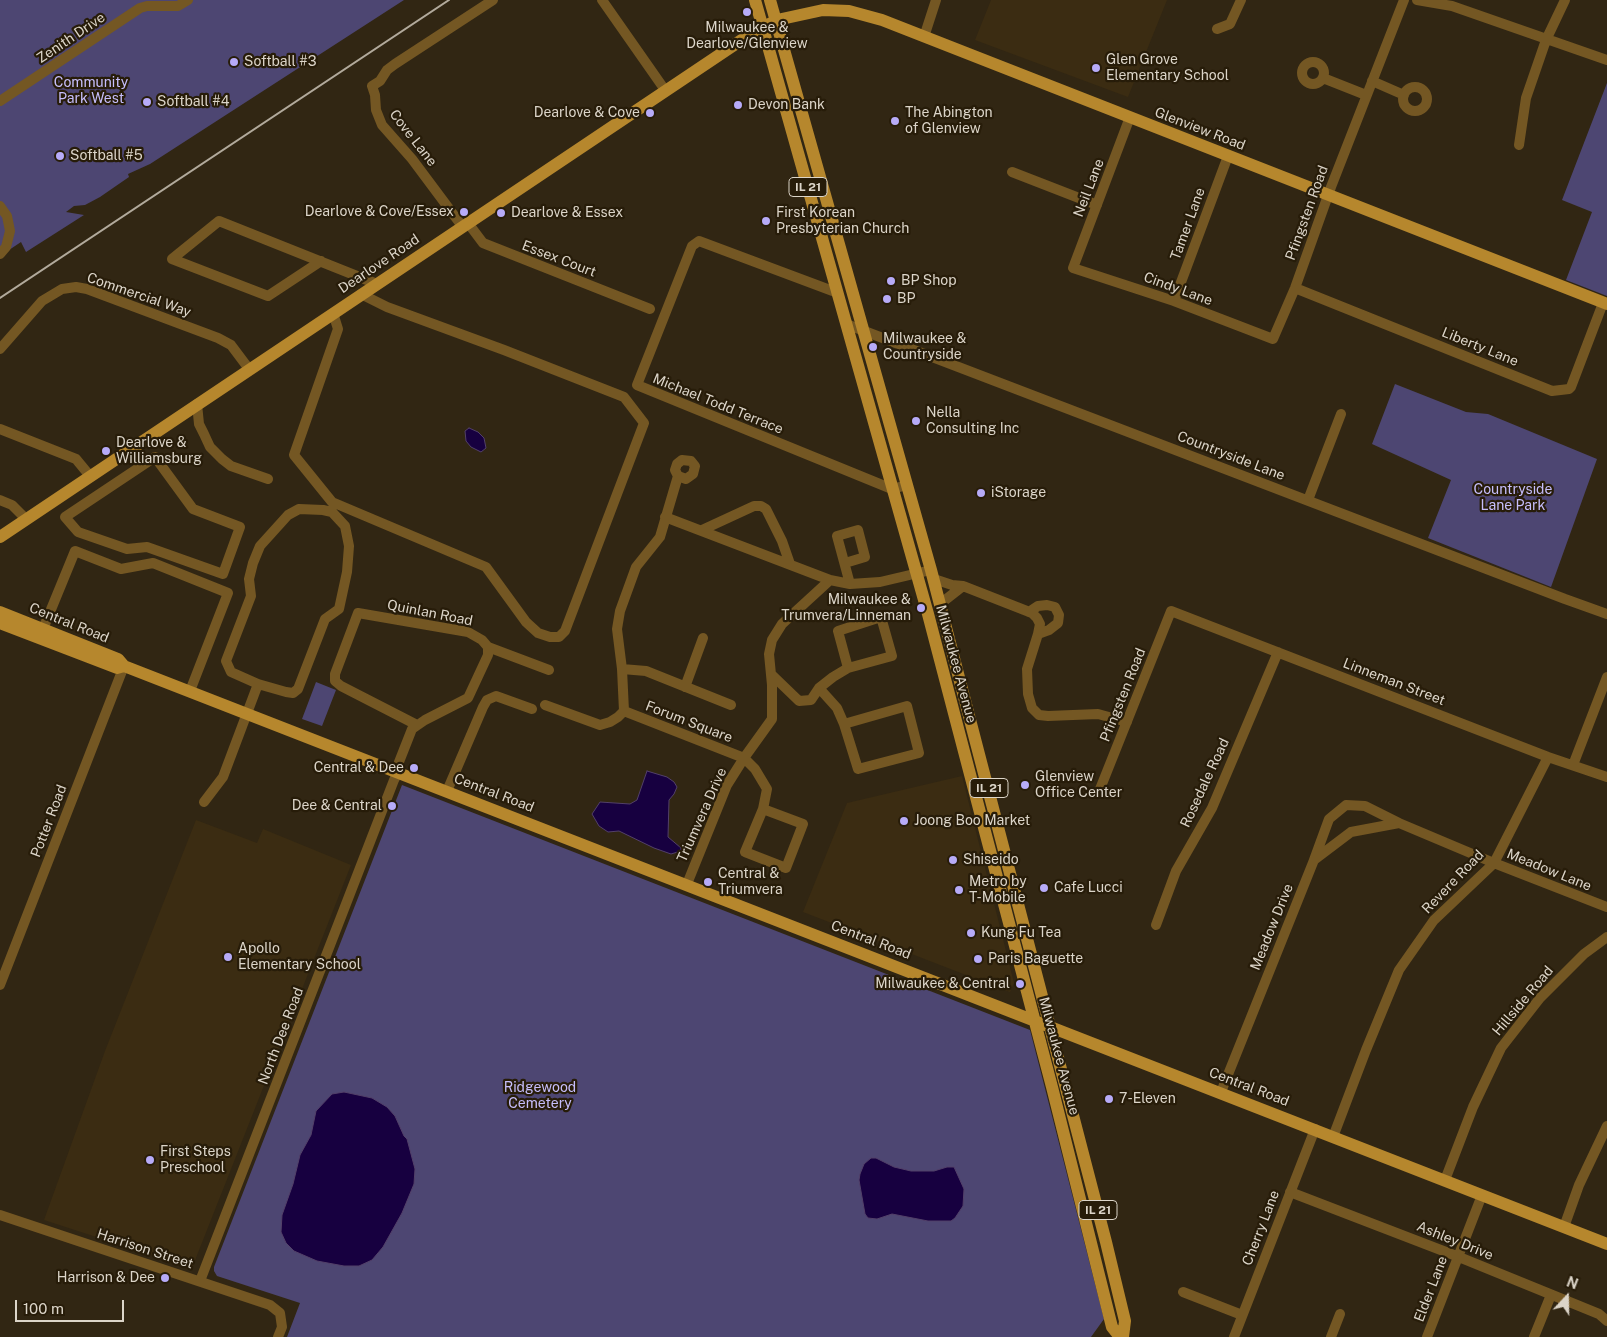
<!DOCTYPE html>
<style>
body{margin:0}
#map{position:relative;width:1607px;height:1337px;overflow:hidden;background:#312613;font-family:"Public Sans",sans-serif}
canvas{display:block}
.north{position:absolute;left:1542px;top:1272px;width:50px;height:50px;-webkit-text-stroke:4px #271c09;paint-order:stroke;rotate:21deg;font-size:14px;font-weight:700;line-height:20px;text-align:center;color:#dcd5c9}
.north::after{content:'';display:block;margin:auto;width:18px;height:22px;background:#dcd5c9;clip-path:polygon(50% 0,100% 100%,50% 72%,0 100%)}
.scale{position:absolute;left:15px;top:1300px;width:109px;height:22px;box-sizing:border-box;border:2px solid #dcd5c9;border-top:0;padding-left:6px;font-size:15px;line-height:18px;white-space:nowrap;color:#dcd5c9;-webkit-text-stroke:4px #271c09;paint-order:stroke}
</style>
<div id="map">
<canvas width="1607" height="1337"></canvas>
<div class="north">N</div>
<div class="scale">100 m</div>
</div>
<script>
const ctx = document.querySelector('canvas').getContext('2d');
ctx.lineJoin = 'round';
function fill(path, color) {
  ctx.fillStyle = color;
  ctx.fill(path, 'evenodd');
}
function poly(rows) {
  const path = new Path2D();
  for (const r of rows) {
    if (r.length === 3) {
      path.moveTo(r[0] + r[2], r[1]);
      path.arc(r[0], r[1], r[2], 0, 2 * Math.PI);
      continue;
    }
    path.moveTo(r[0], r[1]);
    for (let i = 2; i < r.length; i += 2) path.lineTo(r[i], r[i + 1]);
  }
  return path;
}
function trace(path, color, width, dash) {
  ctx.strokeStyle = color;
  ctx.lineWidth = width;
  ctx.lineCap = dash ? 'butt' : 'round';
  ctx.setLineDash(dash || []);
  ctx.stroke(path);
}
function label(font, color, halo, rows, align = 'center') {
  ctx.font = font + ' "Public Sans",sans-serif';
  ctx.lineWidth = 4.5;
  ctx.setLineDash([]);
  ctx.textBaseline = 'middle';
  ctx.strokeStyle = halo;
  ctx.fillStyle = color;
  for (const [text, x, y, turn = 0] of rows) {
    ctx.save();
    ctx.translate(x, y);
    ctx.rotate((+turn || 0) * Math.PI / 180);
    ctx.textAlign = isNaN(turn) ? turn : align;
    if (halo) ctx.strokeText(text, 0, 0);
    ctx.fillText(text, 0, 0);
    ctx.restore();
  }
}
fill(poly([
 [991,0,1167,0,1128,97,975,40],
 [962,776,1014,983,1010,992,803,912,847,803],
 [196,820,257,843,263,829,351,865,192,1268,44,1220,105,1051]
]), '#3b2c12');
fill(poly([
 [0,0,404,0,150,164,128,174,129,177,100,197,85,205,74,206,66,212,84,215,26,252,21,242,3,254,0,259],
 [1607,83,1607,296,1566,280,1592,212,1562,200],
 [1395,384,1466,412,1488,414,1597,459,1551,587,1428,538,1451,480,1372,444],
 [316,682,336,690,322,726,302,719],
 [402,785,1030,1030,1104,1319,1091,1337,287,1337,300,1303,217,1276,214,1271,214,1267]
]), '#4d4672');
const water = poly([
 [469,428,478,432,484,438,486,448,481,452,471,447,466,441,465,431,469,428],
 [647,771,667,777,674,782,677,787,674,794,669,800,668,837,681,848,681,851,671,854,654,848,619,831,608,832,599,826,592,814,600,802,630,804,637,800,647,771],
 [344,1092,372,1098,387,1107,395,1116,404,1136,407,1139,415,1169,414,1184,402,1213,383,1247,372,1260,359,1266,344,1266,317,1261,294,1251,286,1243,281,1232,282,1215,293,1184,300,1155,311,1135,316,1111,332,1094,344,1092],
 [871,1158,876,1158,894,1167,911,1171,934,1171,947,1167,954,1167,964,1189,963,1206,955,1218,951,1221,928,1221,892,1214,877,1219,868,1218,865,1214,859,1180,860,1174,864,1164,871,1158]
]);
fill(water, '#170040');
trace(water, '#524069', 1);
trace(poly([
 [602,0,665,90],
 [1417,0,1452,6,1607,60],
 [1217,29,1230,24,1241,0],
 [924,37,936,0],
 [1313,73,11],
 [1323,78,1366,95],
 [1372,81,1404,95],
 [1415,99,12],
 [0,101,140,8,147,6,178,6,188,0],
 [1130,117,1073,268,1174,301,1273,339,1295,288,1331,187,1404,0],
 [1519,145,1526,98,1546,40,1565,0],
 [1012,172,1097,205],
 [0,206,7,216,10,231,6,247,0,254],
 [468,223,483,243,650,309],
 [462,226,412,159,382,125,376,110,375,95,372,86,380,81,387,70,395,64,493,0],
 [172,259,219,221,377,284],
 [172,259,268,296,321,261],
 [1295,288,1552,391,1569,389,1571,387,1603,303],
 [838,293,699,241,692,246,637,385,892,489,907,485],
 [1174,301,1228,156],
 [333,313,338,329,294,455,332,502,486,567,526,622,538,633,550,637,559,637,565,631,644,423,624,397,504,350,387,307,361,294],
 [846,324,1565,599,1607,614],
 [0,349,42,301,62,289,76,287,87,289,218,338,231,345,249,369],
 [197,404,199,424,204,434,210,447,222,459,231,466,268,479],
 [0,429,76,459,90,476],
 [155,457,193,509,240,527,223,574,147,547,127,549,78,532,65,517,155,457],
 [0,500,12,505,26,519],
 [1308,500,1341,414],
 [299,509,323,510,332,512,345,526,349,546,347,572,339,609,325,619,298,689,293,693,286,692,258,684,231,672,226,661,251,596,249,579,253,563,260,546,288,515,299,509],
 [665,517,830,580,850,584,880,582,931,570],
 [702,530,754,506,761,506,766,509,782,541,790,564],
 [845,563,865,557,858,530,837,536,850,584],
 [934,579,952,585,963,586,1032,613,1037,618,1040,624,1038,634,1027,669,1028,694,1032,708,1039,715,1048,716,1098,714,1127,722],
 [940,604,963,586],
 [1029,612,1038,606,1047,605,1055,607,1059,615,1058,623,1049,630,1038,634],
 [43,629,75,551,121,569,153,563,228,593,190,691],
 [488,647,549,670],
 [622,669,646,671,731,705],
 [771,674,799,701,811,700,819,688,833,677,848,668,892,656,881,617,838,631,848,668],
 [685,687,703,638],
 [819,688,837,708,844,724,858,769,919,753,907,706,844,724],
 [545,705,600,725,610,722,618,717,624,711,622,669,617,629,620,611,636,567,660,537,678,476,675,470,677,464,682,460,691,461,695,466,693,474,686,479,678,476],
 [624,711,744,758,755,769,767,789,763,809,745,852,786,868,803,824,763,809],
 [1573,765,1607,677],
 [1100,789,1171,611,1548,757,1607,777],
 [447,791,483,707,487,700,496,696,532,709],
 [204,802,223,777,258,684],
 [1314,860,1329,819,1346,805,1365,806,1399,823,1494,863,1607,907],
 [687,884,727,785,744,758,772,719,772,685,769,654,772,640,782,624,830,580],
 [1156,925,1176,871,1212,808,1278,652],
 [0,985,124,666],
 [1221,1092,1314,860,1351,832,1399,823],
 [1333,1137,1366,1050,1399,970,1434,920,1494,863,1548,757],
 [1445,1180,1473,1107,1501,1048,1540,998,1584,954,1607,937],
 [1290,1192,1459,1257,1599,1314,1607,1321],
 [0,1215,270,1305,280,1313,282,1327,278,1337],
 [1564,1227,1579,1185,1607,1126],
 [200,1281,394,780,398,772,399,762,412,729,425,720,468,698,488,655,488,647,482,640,468,632,358,613,335,674,335,681,341,686,417,725],
 [1183,1292,1242,1315],
 [1234,1337,1315,1129],
 [1331,1337,1340,1314],
 [1427,1337,1482,1195],
 [1534,1337,1551,1295]
]), '#745723', 10);
trace(poly([
 [755,0,928,614,1052,1087,1112,1327,1120,1337],
 [770,0,931,570,1106,1242,1125,1321,1123,1337],
 [0,537,755,31,777,20,823,10,849,11,882,20,1607,304],
 [0,612,118,659,124,666,1607,1244],
 [0,623,117,668,124,666]
]), '#b6872d', 12);
trace(poly([
 [0,298,449,0]
]), '#b2aa9c', 2);
for (const [x, y, r, color] of [
 [747,12,5,"#b7abf8"],
 [234,62,5,"#b7abf8"],
 [1096,68,5,"#b7abf8"],
 [147,102,5,"#b7abf8"],
 [738,105,5,"#b7abf8"],
 [650,113,5,"#b7abf8"],
 [895,121,5,"#b7abf8"],
 [60,156,5,"#b7abf8"],
 [464,212,5,"#b7abf8"],
 [501,213,5,"#b7abf8"],
 [766,221,5,"#b7abf8"],
 [891,281,5,"#b7abf8"],
 [887,299,5,"#b7abf8"],
 [873,347,5,"#b7abf8"],
 [916,421,5,"#b7abf8"],
 [106,451,5,"#b7abf8"],
 [981,493,5,"#b7abf8"],
 [921,608,5,"#b7abf8"],
 [414,768,5,"#b7abf8"],
 [1025,785,5,"#b7abf8"],
 [392,806,5,"#b7abf8"],
 [904,821,5,"#b7abf8"],
 [953,860,5,"#b7abf8"],
 [708,882,5,"#b7abf8"],
 [1044,888,5,"#b7abf8"],
 [959,890,5,"#b7abf8"],
 [971,933,5,"#b7abf8"],
 [228,957,5,"#b7abf8"],
 [978,959,5,"#b7abf8"],
 [1020,984,5,"#b7abf8"],
 [1109,1099,5,"#b7abf8"],
 [150,1160,5,"#b7abf8"],
 [165,1278,5,"#b7abf8"]
]) {
  const dot = new Path2D();
  dot.arc(x, y, r, 0, 2 * Math.PI);
  ctx.fillStyle = color;
  ctx.fill(dot);
  trace(dot, '#271c09', 2);
}
for (const [x, y, w] of [
 [808,187,38],
 [989,788,38],
 [1098,1210,38]
]) {
  const box = new Path2D();
  box.roundRect(x - w / 2, y - 9.5, w, 19, 4);
  ctx.fillStyle = '#271c09';
  ctx.fill(box);
  trace(box, '#dcd5c9', 1);
}
label('bold 12px', '#dcd5c9', null, [
 ["IL 21",808,187],
 ["IL 21",989,788],
 ["IL 21",1098,1210]
]);
label('14px', '#dcd5c9', '#271c09', [
 ["Milwaukee &",747,28,"center"],
 ["Dearlove/Glenview",747,44,"center"],
 ["Glen Grove",1106,60],
 ["Elementary School",1106,76],
 ["Softball #3",244,62],
 ["Softball #4",157,102],
 ["Devon Bank",748,105],
 ["Dearlove & Cove",640,113,"right"],
 ["The Abington",905,113],
 ["of Glenview",905,129],
 ["Softball #5",70,156],
 ["Dearlove & Cove/Essex",454,212,"right"],
 ["Dearlove & Essex",511,213],
 ["First Korean",776,213],
 ["Presbyterian Church",776,229],
 ["BP Shop",901,281],
 ["BP",897,299],
 ["Milwaukee &",883,339],
 ["Countryside",883,355],
 ["Nella",926,413],
 ["Consulting Inc",926,429],
 ["Dearlove &",116,443],
 ["Williamsburg",116,459],
 ["iStorage",991,493],
 ["Milwaukee &",911,600,"right"],
 ["Trumvera/Linneman",911,616,"right"],
 ["Central & Dee",404,768,"right"],
 ["Glenview",1035,777],
 ["Office Center",1035,793],
 ["Dee & Central",382,806,"right"],
 ["Joong Boo Market",914,821],
 ["Shiseido",963,860],
 ["Central &",718,874],
 ["Triumvera",718,890],
 ["Metro by",969,882],
 ["T-Mobile",969,898],
 ["Cafe Lucci",1054,888],
 ["Kung Fu Tea",981,933],
 ["Apollo",238,949],
 ["Elementary School",238,965],
 ["Paris Baguette",988,959],
 ["Milwaukee & Central",1010,984,"right"],
 ["7-Eleven",1119,1099],
 ["First Steps",160,1152],
 ["Preschool",160,1168],
 ["Harrison & Dee",155,1278,"right"]
], 'left');
label('14px', '#dcd5c9', '#271c09', [
 ["Zenith Drive",71,38,-34],
 ["Glenview Road",1200,129,21],
 ["Cove Lane",413,138,52],
 ["Neil Lane",1089,188,-69],
 ["Pfingsten Road",1307,213,-70],
 ["Tamer Lane",1188,224,-70],
 ["Essex Court",559,259,21],
 ["Dearlove Road",379,264,-34],
 ["Cindy Lane",1178,289,20],
 ["Commercial Way",139,295,19],
 ["Liberty Lane",1480,347,22],
 ["Michael Todd Terrace",718,404,22],
 ["Countryside Lane",1231,456,21],
 ["Quinlan Road",430,613,11],
 ["Central Road",69,623,22],
 ["Milwaukee Avenue",956,664,75],
 ["Linneman Street",1394,682,21],
 ["Pfingsten Road",1123,695,-68],
 ["Forum Square",689,722,21],
 ["Rosedale Road",1205,783,-65],
 ["Central Road",494,793,21],
 ["Triumvera Drive",702,815,-66],
 ["Potter Road",49,821,-69],
 ["Meadow Lane",1549,870,22],
 ["Revere Road",1453,882,-46],
 ["Meadow Drive",1272,927,-68],
 ["Central Road",871,940,21],
 ["Hillside Road",1523,1001,-50],
 ["North Dee Road",281,1036,-69],
 ["Milwaukee Avenue",1059,1056,75],
 ["Central Road",1249,1087,21],
 ["Cherry Lane",1261,1228,-69],
 ["Ashley Drive",1455,1241,22],
 ["Harrison Street",145,1249,18],
 ["Elder Lane",1431,1289,-69]
]);
label('14px', '#c6befc', '#271c09', [
 ["Community",91,83],
 ["Park West",91,99],
 ["Countryside",1513,490],
 ["Lane Park",1513,506],
 ["Ridgewood",540,1088],
 ["Cemetery",540,1104]
]);
</script>
